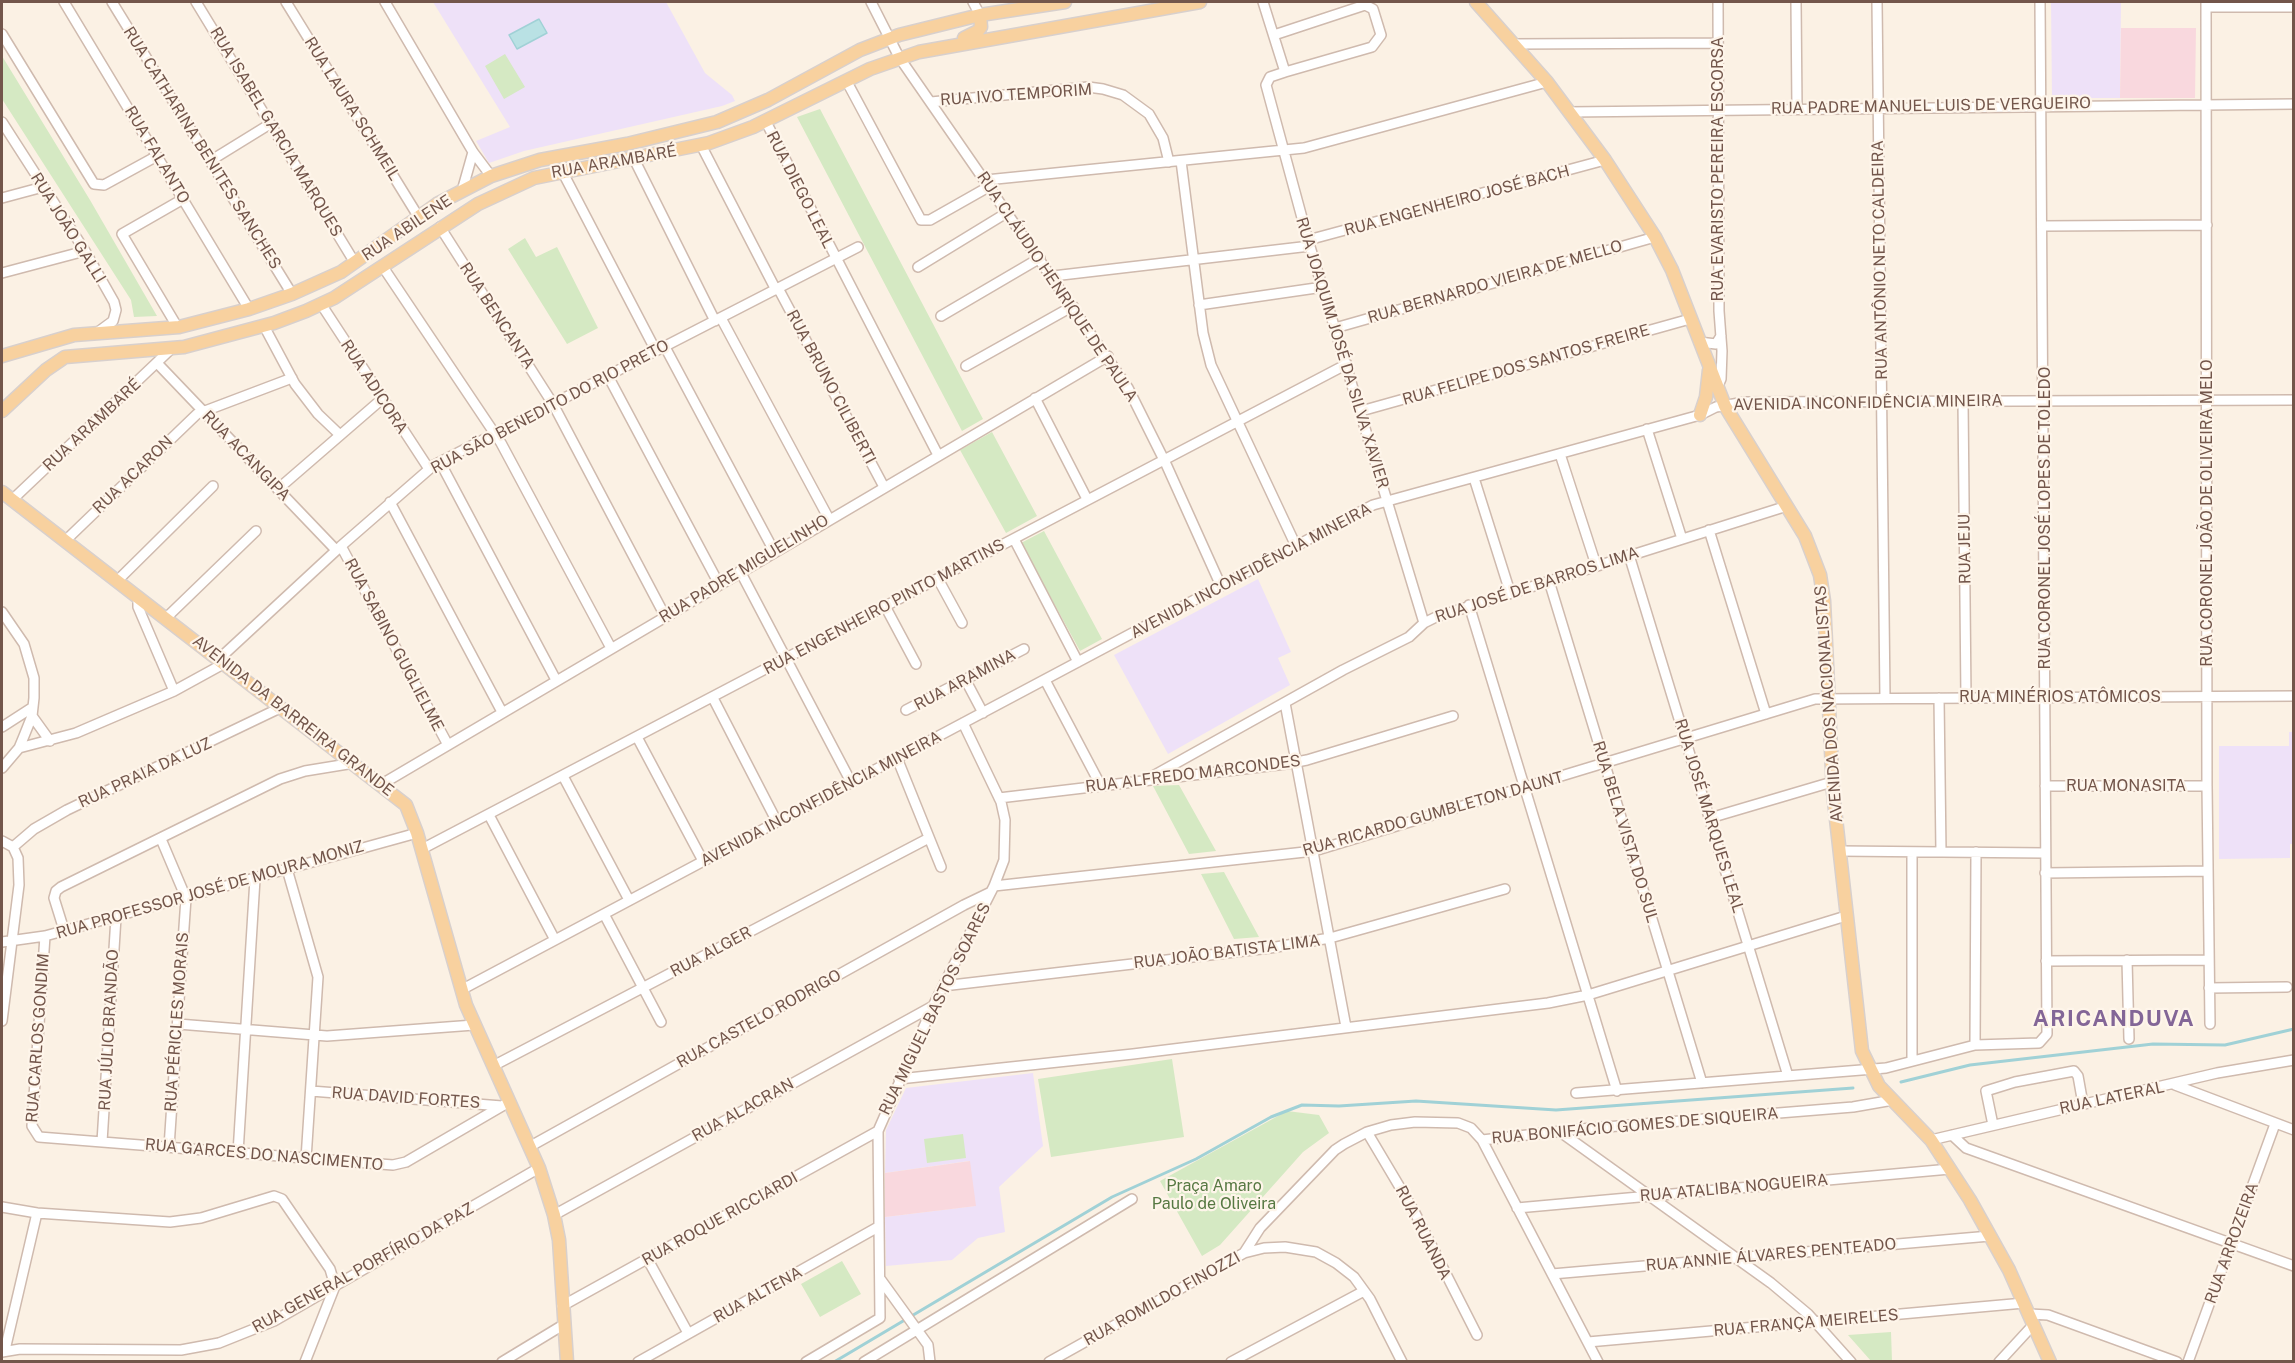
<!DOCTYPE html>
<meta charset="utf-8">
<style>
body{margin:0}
#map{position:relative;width:2295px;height:1363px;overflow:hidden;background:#fbf1e4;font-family:"Public Sans",sans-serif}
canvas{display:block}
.frame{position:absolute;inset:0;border:3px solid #73564b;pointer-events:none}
</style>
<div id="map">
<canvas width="2295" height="1363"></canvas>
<div class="frame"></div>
</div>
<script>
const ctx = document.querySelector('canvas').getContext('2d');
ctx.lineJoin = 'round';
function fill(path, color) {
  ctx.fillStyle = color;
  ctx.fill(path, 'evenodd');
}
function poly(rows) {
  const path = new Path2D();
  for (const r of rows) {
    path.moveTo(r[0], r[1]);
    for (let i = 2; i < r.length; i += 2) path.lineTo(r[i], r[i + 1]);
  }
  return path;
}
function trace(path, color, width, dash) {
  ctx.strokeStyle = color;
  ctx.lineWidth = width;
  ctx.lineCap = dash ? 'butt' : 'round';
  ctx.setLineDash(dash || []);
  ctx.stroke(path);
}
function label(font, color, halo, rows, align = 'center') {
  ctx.font = font + ' "Public Sans",sans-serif';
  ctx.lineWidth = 4.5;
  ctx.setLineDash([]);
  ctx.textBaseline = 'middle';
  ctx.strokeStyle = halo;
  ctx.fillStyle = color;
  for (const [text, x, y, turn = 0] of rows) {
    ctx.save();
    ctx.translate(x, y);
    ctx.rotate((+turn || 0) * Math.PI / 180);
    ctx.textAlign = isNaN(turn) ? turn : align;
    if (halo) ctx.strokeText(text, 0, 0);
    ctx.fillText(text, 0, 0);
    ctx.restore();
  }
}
fill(poly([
 [433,2,666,2,705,73,732,95,735,101,722,106,524,151,489,163,476,141,510,127],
 [2051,2,2121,2,2120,98,2052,98],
 [1258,579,1291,652,1278,658,1290,685,1168,754,1114,655],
 [2289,732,2294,732,2294,844,2290,844,2290,858,2219,859,2219,746,2289,746],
 [1033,1073,1043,1146,999,1187,1005,1232,978,1238,952,1260,886,1266,885,1217,975,1206,969,1161,885,1173,886,1130,906,1088]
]), '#eee1f8');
fill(poly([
 [2121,28,2196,28,2195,98,2120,98],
 [970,1161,976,1206,885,1217,885,1173]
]), '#f9d8de');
fill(poly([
 [505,54,525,87,504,99,485,66],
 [2,56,90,200,157,316,134,317,131,300,2,99],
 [820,109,983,419,962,431,797,117],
 [525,238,536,257,557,247,598,328,567,344,508,249],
 [992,432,1037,516,1006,533,960,450],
 [1044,531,1102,639,1080,651,1021,543],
 [1179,785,1216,851,1189,854,1153,786],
 [1224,872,1259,937,1234,939,1201,874],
 [1172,1059,1184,1137,1051,1157,1038,1079],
 [1287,1111,1319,1115,1329,1133,1303,1152,1220,1245,1202,1256,1160,1181],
 [963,1134,966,1158,927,1163,924,1139],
 [842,1261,861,1294,820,1317,801,1284],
 [1891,1332,1892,1361,1871,1361,1848,1335]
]), '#d5e9c3');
const water = poly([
 [539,19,547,33,517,49,509,35,539,19]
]);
fill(water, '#b9e1e4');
trace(water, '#a0d1d6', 1.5);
trace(poly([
 [1901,1082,1970,1065,2153,1044,2225,1045,2294,1029],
 [834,1362,1112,1197,1196,1159,1271,1117,1302,1105,1339,1106,1416,1101,1556,1110,1853,1088]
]), '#a0d1d6', 3);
const minor = poly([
 [64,2,249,309],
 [112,2,292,294],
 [196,2,355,263],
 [286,2,418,216],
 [385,2,473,152,491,176],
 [871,2,899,57,1128,388,1166,464,1221,586],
 [973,2,980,15],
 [1263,2,1285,72,1270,77,1266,85,1308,240,1424,623],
 [1718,2,1719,311,1722,351,1721,379,1718,386],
 [1796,2,1797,108],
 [1877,2,1885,698],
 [2206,2,2207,786,2210,1024],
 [2206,7,2294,7],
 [2,34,94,184,104,185,157,156],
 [1274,35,1365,5,1373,9,1381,35,1372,47,1285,72],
 [1514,44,1718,43],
 [846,80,921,220,930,220,990,186],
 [931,102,1088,87,1103,89,1123,95,1149,114,1163,138,1169,162],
 [1569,112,2294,104],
 [765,120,938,455],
 [2,122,85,251,114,302,116,310,113,321,98,332],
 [701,145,776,290],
 [634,159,715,321],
 [210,161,270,124],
 [1181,161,1203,333,1211,365,1296,546],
 [562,171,656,351],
 [986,180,1304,148,1547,82],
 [462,191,473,152],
 [2,198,43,187],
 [2043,226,2207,225],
 [440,227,553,404,665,616],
 [1308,240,1605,160],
 [383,267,501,443,611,648],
 [918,267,1008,212],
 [2,273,85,251],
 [1053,276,1310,246],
 [778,288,884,487],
 [321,304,429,469],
 [1199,305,1323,287],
 [941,316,1040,258],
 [721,318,829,519],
 [264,326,295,384,318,414,340,435],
 [178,328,122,234,183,199],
 [1335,328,1655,237],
 [1699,342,1716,344,1721,336],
 [665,347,774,551],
 [157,363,336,550],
 [966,366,1073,306],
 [608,376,719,584],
 [1035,398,1087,499],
 [1963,401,1966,698],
 [1361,411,1690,319],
 [1647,429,1682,539],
 [1560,454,1596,565],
 [440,462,556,680],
 [1474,478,1510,592],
 [278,489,382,399],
 [12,500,171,349],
 [390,502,502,712],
 [1709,530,1766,714],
 [1014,539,1078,662],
 [65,541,197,414,292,378],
 [341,546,448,745],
 [1629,555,1788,1076],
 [740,571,851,782],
 [938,579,962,623],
 [117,581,213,486],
 [1549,581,1702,1083],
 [138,598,138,607,174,691],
 [1469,605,1617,1091],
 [885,606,916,664],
 [2,612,24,644,34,678,34,698,32,716,24,736,19,748,2,768],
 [166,618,256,531],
 [219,659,341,546,434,465,858,247],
 [965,679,983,713],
 [1045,680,1101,786],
 [713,698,777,822],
 [1939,698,1941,852],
 [1285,703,1346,1027],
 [906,710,1024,649],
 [32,716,50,741],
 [2,727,33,707],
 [637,737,703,861],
 [19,748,76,733,174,691,225,663],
 [897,758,941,867],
 [563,776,629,900],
 [1144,781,1343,670,1409,637,1424,623,1436,617,1787,506],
 [382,784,1108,356],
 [2045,786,2207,786],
 [999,798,1286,764,1307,760,1453,716],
 [489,815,555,940],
 [1710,818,1832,782],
 [161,839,186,898,169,1147],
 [2,841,13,847,18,858,19,885,2,1021],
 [13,847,34,829,67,810,282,707],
 [422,849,1347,364],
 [1839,851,2045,853],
 [287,869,318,977,306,1159],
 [2045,873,2207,871],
 [994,886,1314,851,1815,699,2294,696],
 [604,914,661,1022],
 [64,930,54,898,56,891,61,887,280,779,305,771,354,763],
 [45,936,32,1126,39,1137,393,1165,406,1162,509,1102],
 [2,942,45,936,417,833],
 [2127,960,2129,1039],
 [2046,961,2209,960],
 [943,986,1270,948,1330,938,1505,889],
 [2209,988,2287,987],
 [461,990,1373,505,1700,415,1716,407,1745,402,2294,400],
 [178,1024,327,1036,474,1025],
 [1975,1045,1976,852],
 [1912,1061,1912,852],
 [493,1066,929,838],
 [899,1079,1133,1054,1548,1003,1588,995,1846,916],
 [2175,1085,2294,1130],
 [311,1091,502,1106],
 [1576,1093,1886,1068,1975,1045,2039,1043,2047,1034,2040,2],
 [1993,1125,1986,1091,2015,1082,2074,1071,2078,1076,2083,1104],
 [1559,1131,1771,1283,1808,1314,1851,1362],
 [1367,1132,1414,1211,1477,1335],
 [1952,1135,1966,1148,2294,1266],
 [1482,1140,1581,1129,1853,1107,1893,1100],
 [1931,1140,2217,1073,2294,1060],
 [102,1142,116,917],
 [529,1147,964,905,991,892],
 [238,1153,255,879],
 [2,1207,37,1213,170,1222,201,1218,274,1196,282,1199,330,1269,335,1286,305,1362],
 [1517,1208,1950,1169],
 [554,1215,933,1006],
 [1244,1253,1260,1228,1335,1150,1344,1144,1367,1132,1391,1125,1415,1122,1458,1123,1471,1128,1482,1140,1598,1362],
 [648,1260,688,1333],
 [1552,1274,1990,1236],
 [881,1280,928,1345,930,1362],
 [562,1306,878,1131],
 [2030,1314,2048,1315,2177,1362],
 [1588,1342,2024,1303],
 [5,1350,37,1213],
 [2,1352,20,1349,181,1350,219,1343,274,1321,539,1168],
 [502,1362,563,1325],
 [638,1362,878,1227],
 [806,1362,880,1318,878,1131,933,1006,994,886,1004,860,1005,820,1001,802,963,723],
 [864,1362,1132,1199],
 [1049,1362,1244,1253,1264,1248,1285,1247,1316,1252,1336,1263,1354,1277,1370,1299,1402,1362],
 [1231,1362,1364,1291],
 [1999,1362,2034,1324],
 [2188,1362,2275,1124]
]);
const major = poly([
 [1476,2,1547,82,1605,160,1655,237,1672,270,1725,406,1805,536,1820,575,1824,601,1833,792,1862,1051,1879,1086,1931,1140,1970,1200,2009,1270,2050,1362],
 [964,38,978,31,981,27,980,15],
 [2,356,74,335,179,327,249,309,292,294,341,272,437,204,491,176,540,160,627,144,717,122,768,100,860,50,899,35,980,15,1065,2],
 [2,411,46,370,65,357,184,347,274,323,306,311,334,298,478,204,534,178,709,143,753,127,870,69,919,52,1200,2],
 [1700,415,1706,397,1709,370],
 [2,492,406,805,417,833,466,1005,539,1168,554,1215,559,1240,567,1362]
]);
trace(minor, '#cfbaae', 12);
trace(major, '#d8d0cd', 15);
trace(minor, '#fff', 9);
trace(major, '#f8d19f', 12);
label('16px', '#73564b', '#fef5ea', [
 ["RUA IVO TEMPORIM",1016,95,-4],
 ["RUA PADRE MANUEL LUIS DE VERGUEIRO",1931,106,-1],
 ["RUA LAURA SCHMEIL",352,109,58],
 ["RUA ISABEL GARCIA MARQUES",276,132,59],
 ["RUA CATHARINA BENITES SANCHES",202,148,58],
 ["RUA FALANTO",157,155,59],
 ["RUA ARAMBARÉ",614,162,-10],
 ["RUA EVARISTO PEREIRA ESCORSA",1718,169,-90],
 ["RUA DIEGO LEAL",800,190,63],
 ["RUA ENGENHEIRO JOSÉ BACH",1457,201,-15],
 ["RUA JOÃO GALLI",68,228,58],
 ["RUA ABILENE",407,228,-34],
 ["RUA ANTÔNIO NETO CALDEIRA",1880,260,-91],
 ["RUA BERNARDO VIEIRA DE MELLO",1495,282,-16],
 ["RUA CLÁUDIO HENRIQUE DE PAULA",1057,287,56],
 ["RUA BENCANTA",497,316,57],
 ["RUA JOAQUIM JOSÉ DA SILVA XAVIER",1342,353,73],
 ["RUA FELIPE DOS SANTOS FREIRE",1526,365,-16],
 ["RUA ADICORA",374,387,57],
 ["RUA BRUNO CILIBERTI",831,387,62],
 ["AVENIDA INCONFIDÊNCIA MINEIRA",1868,403,-1],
 ["RUA SÃO BENEDITO DO RIO PRETO",550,407,-28],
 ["RUA ARAMBARÉ",92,425,-43],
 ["RUA ACANGIPA",246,456,46],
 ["RUA ACARON",133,475,-44],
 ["RUA CORONEL JOÃO DE OLIVEIRA MELO",2207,513,-90],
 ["RUA CORONEL JOSÉ LOPES DE TOLEDO",2045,518,-90],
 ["RUA JEJU",1965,549,-91],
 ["RUA PADRE MIGUELINHO",744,569,-31],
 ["AVENIDA INCONFIDÊNCIA MINEIRA",1251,571,-28],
 ["RUA JOSÉ DE BARROS LIMA",1537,585,-18],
 ["RUA ENGENHEIRO PINTO MARTINS",884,607,-28],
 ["RUA SABINO GUGLIELME",394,645,62],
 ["RUA ARAMINA",965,680,-28],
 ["RUA MINÉRIOS ATÔMICOS",2060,697],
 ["AVENIDA DOS NACIONALISTAS",1829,704,-94],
 ["AVENIDA DA BARREIRA GRANDE",293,716,38],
 ["RUA PRAIA DA LUZ",145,773,-25],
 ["RUA ALFREDO MARCONDES",1193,774,-7],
 ["RUA MONASITA",2126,786],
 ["AVENIDA INCONFIDÊNCIA MINEIRA",821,799,-28],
 ["RUA RICARDO GUMBLETON DAUNT",1433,814,-16],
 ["RUA JOSÉ MARQUES LEAL",1709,816,73],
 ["RUA BELA VISTA DO SUL",1625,832,73],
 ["RUA PROFESSOR JOSÉ DE MOURA MONIZ",210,890,-16],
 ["RUA ALGER",711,952,-28],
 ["RUA JOÃO BATISTA LIMA",1227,952,-7],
 ["RUA MIGUEL BASTOS SOARES",935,1009,-64],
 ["RUA CASTELO RODRIGO",759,1019,-29],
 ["RUA PÉRICLES MORAIS",177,1022,-86],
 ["RUA JÚLIO BRANDÃO",109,1030,-87],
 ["RUA CARLOS GONDIM",38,1038,-86],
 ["RUA DAVID FORTES",406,1098,4],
 ["RUA LATERAL",2112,1098,-12],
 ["RUA ALACRAN",743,1110,-29],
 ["RUA BONIFÁCIO GOMES DE SIQUEIRA",1635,1126,-5],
 ["RUA GARCES DO NASCIMENTO",264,1155,5],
 ["RUA ATALIBA NOGUEIRA",1734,1188,-5],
 ["RUA ROQUE RICCIARDI",720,1219,-29],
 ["RUA RUANDA",1423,1233,63],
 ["RUA ARROZEIRA",2232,1243,-70],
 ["RUA ANNIE ÁLVARES PENTEADO",1771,1255,-5],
 ["RUA GENERAL PORFÍRIO DA PAZ",363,1268,-29],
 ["RUA ALTENA",758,1295,-29],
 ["RUA ROMILDO FINOZZI",1162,1299,-29],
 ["RUA FRANÇA MEIRELES",1806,1323,-5]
]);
label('16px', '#567842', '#fef5ea', [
 ["Praça Amaro",1214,1186],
 ["Paulo de Oliveira",1214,1204]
]);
ctx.letterSpacing = '1.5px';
label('bold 22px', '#836697', '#fef5ea', [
 ["ARICANDUVA",2114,1019]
]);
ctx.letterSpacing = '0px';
</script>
